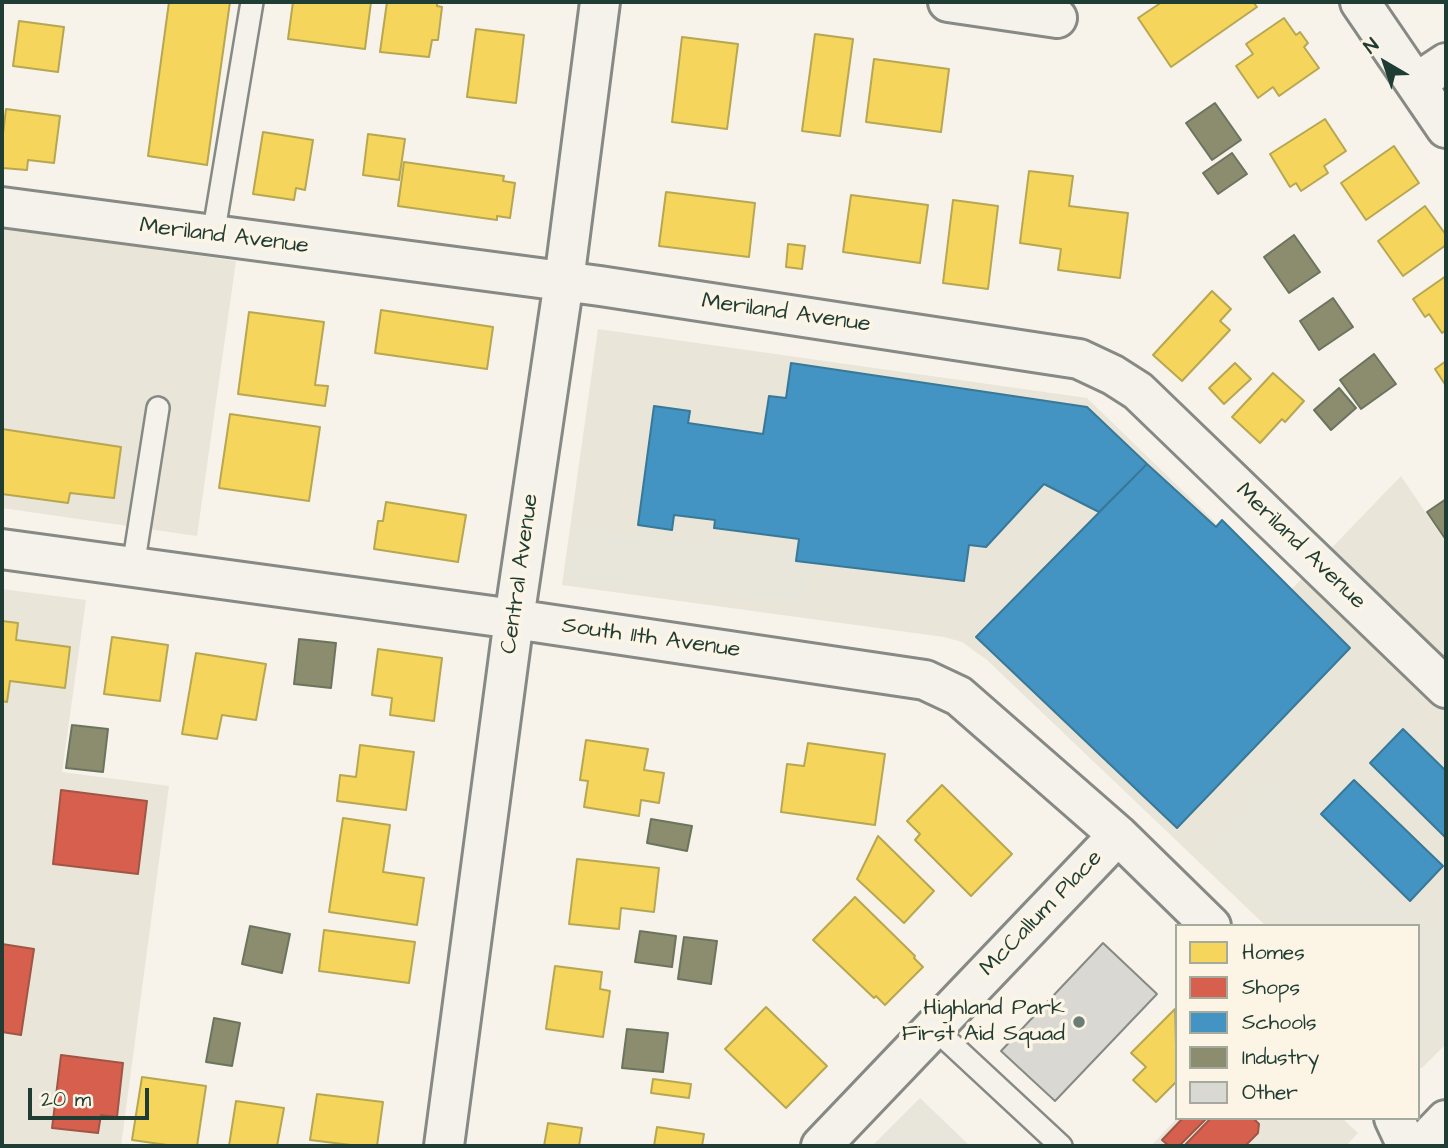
<!DOCTYPE html>
<style>
body{margin:0}
#map{position:relative;width:1448px;height:1148px;overflow:hidden;background:#f7f3ea;font-family:"Architects Daughter",sans-serif}
canvas{display:block}
.frame{position:absolute;inset:0;border:4px solid #1f3d34;pointer-events:none}
.legend{position:absolute;left:1175px;top:924px;width:245px;height:196px;box-sizing:border-box;background:#fcf5e5;border:2px solid #a4ab9e;margin:0;padding:9px 12px;list-style:none;font-size:21px;color:#1f3d34}
.legend li{display:flex;align-items:center;gap:14px;height:35px}
.legend b{width:35px;border:2px solid #a4ab9e}
.north{position:absolute;left:1350px;top:28px;width:70px;height:70px;-webkit-text-stroke:5px #fcf5e5;paint-order:stroke;rotate:321deg;font-size:19px;font-weight:700;line-height:28px;text-align:center;color:#1f3d34}
.north::after{content:'';display:block;margin:auto;width:24px;height:32px;background:#1f3d34;clip-path:polygon(50% 0,100% 100%,50% 72%,0 100%)}
.scale{position:absolute;left:28px;top:1088px;width:121px;height:32px;box-sizing:border-box;border:4px solid #1f3d34;border-top:0;padding-left:9px;font-size:21px;line-height:24px;white-space:nowrap;color:#1f3d34;-webkit-text-stroke:5px #fcf5e5;paint-order:stroke}
</style>
<div id="map">
<canvas width="1448" height="1148"></canvas>
<div class="frame"></div>
<ul class="legend">
<li><b style="height:19px;background:#f6d55c"></b>Homes</li>
<li><b style="height:19px;background:#d6604d"></b>Shops</li>
<li><b style="height:19px;background:#4393c3"></b>Schools</li>
<li><b style="height:19px;background:#8c8c6e"></b>Industry</li>
<li><b style="height:19px;background:#dad8d2"></b>Other</li>
</ul>
<div class="north">N</div>
<div class="scale">20 m</div>
</div>
<script>
const ctx = document.querySelector('canvas').getContext('2d');
ctx.lineJoin = 'round';
function fill(path, color) {
  ctx.fillStyle = color;
  ctx.fill(path, 'evenodd');
}
function poly(rows) {
  const path = new Path2D();
  for (const r of rows) {
    path.moveTo(r[0], r[1]);
    for (let i = 2; i < r.length; i += 2) path.lineTo(r[i], r[i + 1]);
  }
  return path;
}
function trace(path, color, width, dash) {
  ctx.strokeStyle = color;
  ctx.lineWidth = width;
  ctx.lineCap = dash ? 'butt' : 'round';
  ctx.setLineDash(dash || []);
  ctx.stroke(path);
}
function label(font, color, halo, rows, align = 'center') {
  ctx.font = font + ' "Architects Daughter",sans-serif';
  ctx.lineWidth = 7;
  ctx.setLineDash([]);
  ctx.textBaseline = 'middle';
  ctx.strokeStyle = halo;
  ctx.fillStyle = color;
  for (const [text, x, y, turn = 0] of rows) {
    ctx.save();
    ctx.translate(x, y);
    ctx.rotate((+turn || 0) * Math.PI / 180);
    ctx.textAlign = isNaN(turn) ? turn : align;
    if (halo) ctx.strokeText(text, 0, 0);
    ctx.fillText(text, 0, 0);
    ctx.restore();
  }
}
fill(poly([
 [2,228,236,261,197,536,2,508],
 [598,329,1087,398,1288,593,1401,476,1446,543,1446,1044,1422,1068,1418,1068,1418,926,1266,926,987,660,962,642,944,637,562,585],
 [2,589,86,600,62,772,169,786,121,1146,2,1146],
 [1177,1118,1342,1118,1358,1133,1346,1146,1151,1146]
]), '#e9e5d9');
fill(poly([
 [575,530,817,549,805,604,567,582],
 [1271,779,1446,946,1446,1019,1418,1048,1418,926,1279,926,1202,852],
 [920,1098,970,1146,872,1146]
]), '#e8e5da');
const homes = poly([
 [169,2,230,2,207,165,148,156,169,2],
 [293,2,371,2,365,49,288,39,293,2],
 [387,2,437,2,437,6,442,7,438,40,432,40,429,57,380,52,387,2],
 [1162,2,1253,2,1257,7,1171,67,1138,18,1162,2],
 [1284,18,1296,35,1300,32,1308,43,1304,47,1319,68,1279,96,1273,87,1258,98,1236,66,1253,54,1246,44,1284,18],
 [19,21,64,27,58,72,13,66,19,21],
 [476,29,524,35,516,103,467,97,476,29],
 [815,34,853,39,840,136,802,131,815,34],
 [682,37,738,44,727,129,672,122,682,37],
 [874,59,949,69,941,132,866,122,874,59],
 [6,109,60,116,54,163,28,160,27,170,2,168,2,142,6,109],
 [1325,119,1346,151,1324,166,1328,173,1301,191,1296,183,1290,187,1270,154,1325,119],
 [263,132,313,140,305,190,296,188,294,200,253,194,263,132],
 [368,134,405,139,399,180,363,175,368,134],
 [1394,146,1419,183,1366,220,1341,183,1394,146],
 [404,162,504,176,503,181,515,183,510,218,497,216,497,220,398,206,404,162],
 [1029,171,1073,176,1069,206,1128,213,1120,278,1058,270,1061,249,1020,243,1029,171],
 [666,192,755,203,749,257,659,246,666,192],
 [851,195,928,205,920,263,843,252,851,195],
 [953,200,998,206,988,289,943,283,953,200],
 [1425,206,1446,235,1446,245,1403,276,1378,241,1425,206],
 [788,244,805,246,802,269,786,267,788,244],
 [1446,276,1446,330,1442,333,1429,314,1425,317,1413,299,1446,276],
 [1212,291,1231,309,1220,321,1230,330,1182,381,1153,355,1212,291],
 [381,310,493,327,487,369,375,353,381,310],
 [249,312,324,322,315,385,328,386,325,406,238,394,249,312],
 [1446,361,1446,386,1435,369,1446,361],
 [1235,363,1251,379,1224,404,1209,388,1235,363],
 [1273,373,1304,401,1285,422,1282,419,1260,443,1232,417,1273,373],
 [230,414,320,427,309,501,219,488,230,414],
 [2,429,121,447,114,498,70,493,68,503,2,494,2,429],
 [386,502,466,515,458,562,374,549,378,521,383,521,386,502],
 [2,621,18,623,16,640,70,647,65,688,10,681,7,702,2,701,2,621],
 [112,637,168,645,160,701,104,694,112,637],
 [378,649,442,658,434,721,390,715,392,698,372,695,378,649],
 [196,653,266,664,256,720,222,715,217,739,182,734,196,653],
 [586,740,648,749,644,770,664,773,659,803,641,800,639,816,584,807,588,781,580,780,586,740],
 [808,743,885,754,875,825,781,812,787,764,804,766,808,743],
 [360,745,414,752,406,810,337,801,340,775,356,777,360,745],
 [942,785,1012,854,971,896,915,840,920,834,907,821,942,785],
 [343,818,390,825,383,872,424,878,417,925,329,912,343,818],
 [878,836,934,891,904,923,857,879,878,836],
 [577,859,659,868,654,912,621,908,619,929,569,924,577,859],
 [855,897,915,956,914,958,923,967,885,1005,876,996,874,998,813,940,855,897],
 [324,930,415,942,409,983,319,971,324,930],
 [555,966,602,972,600,989,610,991,603,1037,546,1029,555,966],
 [766,1007,827,1066,786,1108,725,1049,766,1007],
 [1175,1009,1177,1081,1156,1102,1133,1080,1146,1067,1131,1053,1175,1009],
 [142,1077,206,1086,197,1146,174,1146,132,1140,142,1077],
 [653,1079,691,1084,689,1098,651,1093,653,1079],
 [317,1094,383,1102,377,1146,359,1146,310,1140,317,1094],
 [236,1101,284,1108,277,1146,229,1146,236,1101],
 [548,1123,582,1128,579,1146,544,1146,548,1123],
 [657,1127,704,1134,702,1146,654,1146,657,1127]
]);
fill(homes, '#f6d55c');
trace(homes, '#b6a750', 2);
const shops = poly([
 [61,790,147,801,138,874,53,864,61,790],
 [2,944,34,949,21,1035,2,1032,2,944],
 [61,1055,123,1063,117,1117,101,1115,98,1133,52,1128,61,1055],
 [1183,1118,1207,1118,1179,1146,1169,1146,1162,1140,1183,1118],
 [1211,1118,1253,1118,1259,1124,1258,1133,1245,1146,1184,1146,1211,1118]
]);
fill(shops, '#d6604d');
trace(shops, '#9f5646', 2);
const schools = poly([
 [791,363,1087,407,1147,464,1099,512,1044,484,986,547,969,545,964,581,796,561,799,539,714,528,715,520,674,515,672,530,638,525,654,406,690,411,688,423,763,434,769,396,786,398,791,363],
 [1147,464,1216,527,1222,520,1350,648,1177,828,976,637,1147,464],
 [1403,729,1446,771,1446,838,1370,763,1403,729],
 [1354,780,1443,866,1410,901,1321,814,1354,780]
]);
fill(schools, '#4393c3');
trace(schools, '#387998', 2);
const industry = poly([
 [1215,103,1241,140,1212,160,1186,123,1215,103],
 [1232,153,1247,174,1218,194,1203,173,1232,153],
 [1294,235,1320,272,1289,293,1264,257,1294,235],
 [1333,298,1353,327,1319,350,1300,321,1333,298],
 [1374,354,1396,384,1361,409,1340,380,1374,354],
 [1339,388,1356,408,1331,430,1314,410,1339,388],
 [1446,499,1446,540,1427,512,1446,499],
 [299,639,336,643,331,688,294,684,299,639],
 [72,725,108,729,103,772,66,768,72,725],
 [651,819,692,826,687,851,647,843,651,819],
 [250,926,290,934,282,973,242,964,250,926],
 [640,931,676,936,672,967,635,962,640,931],
 [684,937,717,941,711,984,678,979,684,937],
 [214,1018,240,1023,232,1066,206,1062,214,1018],
 [627,1029,668,1033,663,1072,622,1068,627,1029]
]);
fill(industry, '#8c8c6e');
trace(industry, '#6b745d', 2);
const building = poly([
 [1103,943,1157,994,1055,1101,1001,1051,1103,943]
]);
fill(building, '#dad8d2');
trace(building, '#868984', 2);
const lane = poly([
 [213,236,252,2],
 [133,567,158,408],
 [934,1028,1061,1146]
]);
const street = poly([
 [948,2,1057,18],
 [1360,2,1446,128],
 [1416,83,1446,63],
 [2,207,600,286,1079,359,1113,375,1138,391,1446,688],
 [2,549,514,619,925,680,959,696,1118,835,1211,926],
 [1394,1118,1407,1146],
 [444,1146,514,619,564,281,600,2],
 [821,1146,1118,835]
]);
const secondary = poly([
 [1421,1146,1446,1120]
]);
trace(lane, '#868984', 26);
trace(street, '#868984', 44);
trace(secondary, '#868984', 44);
trace(lane, '#f5f2ec', 21);
trace(street, '#f5f2ec', 38);
trace(secondary, '#f5f2ec', 38);
for (const [x, y, r, color] of [
 [1079,1022,7,"#6b7d74"]
]) {
  const dot = new Path2D();
  dot.arc(x, y, r, 0, 2 * Math.PI);
  ctx.fillStyle = color;
  ctx.fill(dot);
  trace(dot, '#fcf5e5', 2.5);
}
label('23px', '#1f3d34', '#fcf5e5', [
 ["Meriland Avenue",224,237,7],
 ["Meriland Avenue",786,314,8],
 ["Meriland Avenue",1300,547,44],
 ["Central Avenue",521,574,-82],
 ["South 11th Avenue",651,639,8],
 ["McCallum Place",1042,914,-46]
]);
label('23px', '#1f3d34', '#fcf5e5', [
 ["Highland Park",1065,1009],
 ["First Aid Squad",1065,1035]
], 'right');
</script>
